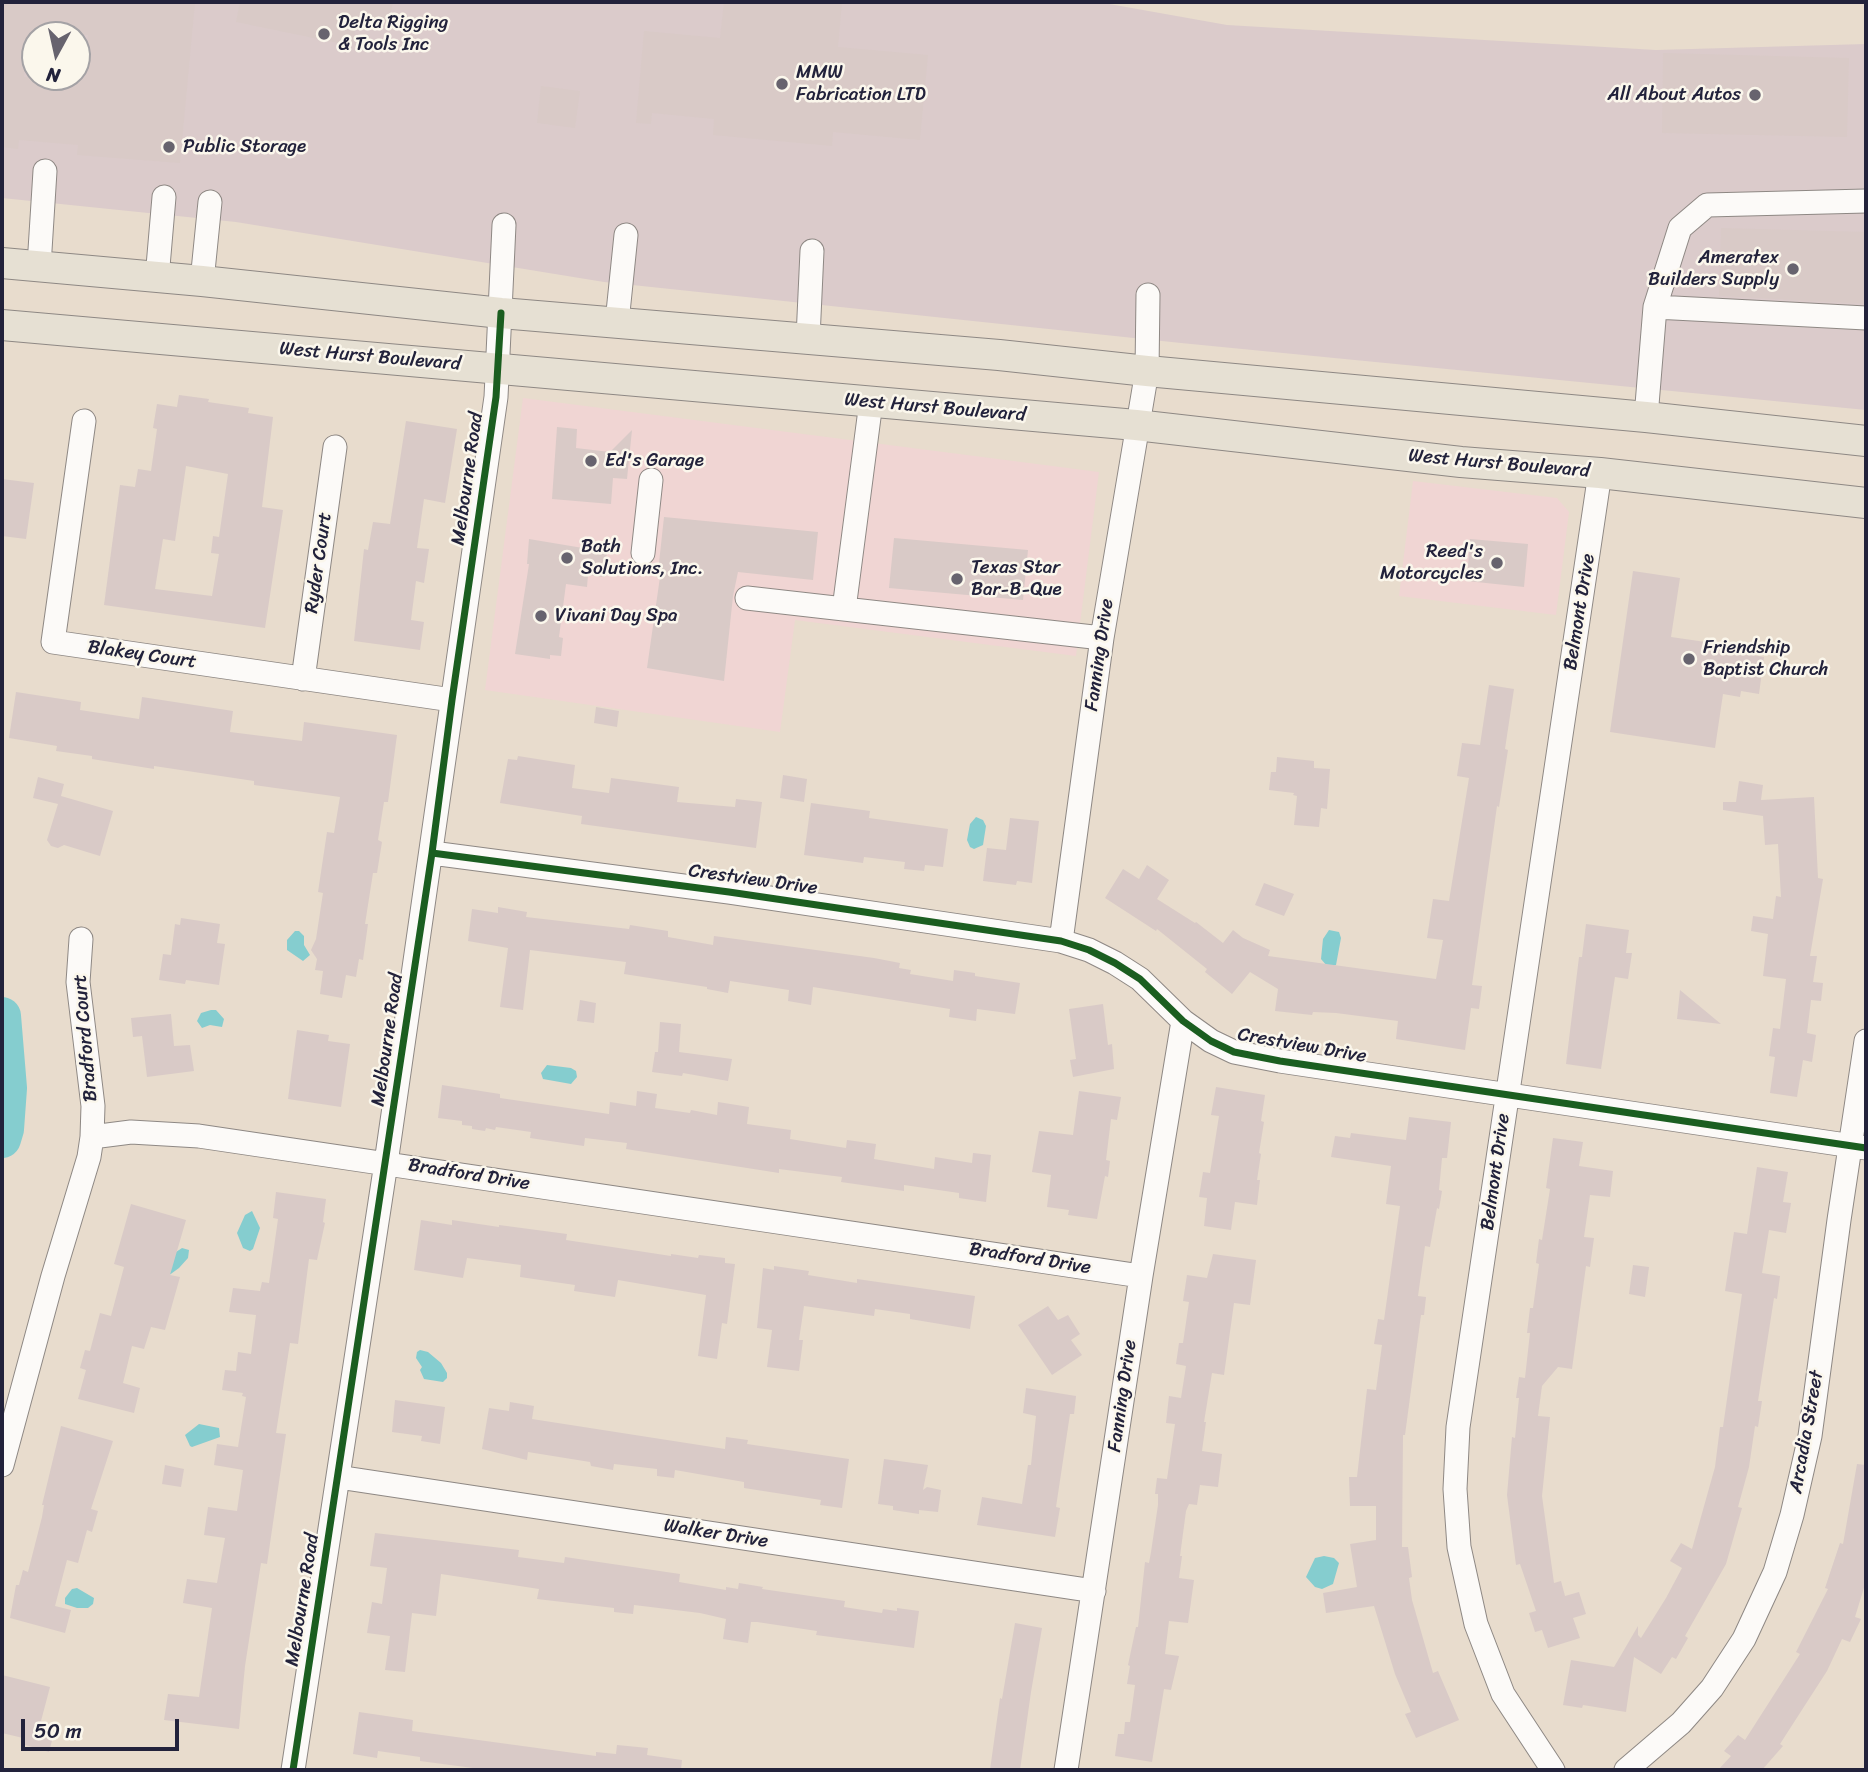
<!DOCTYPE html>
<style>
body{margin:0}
#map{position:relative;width:1868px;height:1772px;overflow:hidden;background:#e8dccd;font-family:Sriracha,sans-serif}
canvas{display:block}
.frame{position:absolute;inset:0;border:4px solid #22223b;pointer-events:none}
.north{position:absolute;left:21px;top:21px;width:70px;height:70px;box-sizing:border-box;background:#fbf7ec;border:2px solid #a4a2a5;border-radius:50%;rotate:188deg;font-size:19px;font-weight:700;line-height:28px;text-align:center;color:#22223b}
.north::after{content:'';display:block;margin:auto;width:24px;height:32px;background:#67636e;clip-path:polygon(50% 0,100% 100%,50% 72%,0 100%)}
.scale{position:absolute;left:21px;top:1719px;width:158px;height:32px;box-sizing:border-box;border:4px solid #22223b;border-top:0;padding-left:9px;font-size:21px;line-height:24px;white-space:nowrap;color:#22223b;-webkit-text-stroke:5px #fbf7ec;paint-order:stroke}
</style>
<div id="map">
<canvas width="1868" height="1772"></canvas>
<div class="frame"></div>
<div class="north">N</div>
<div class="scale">50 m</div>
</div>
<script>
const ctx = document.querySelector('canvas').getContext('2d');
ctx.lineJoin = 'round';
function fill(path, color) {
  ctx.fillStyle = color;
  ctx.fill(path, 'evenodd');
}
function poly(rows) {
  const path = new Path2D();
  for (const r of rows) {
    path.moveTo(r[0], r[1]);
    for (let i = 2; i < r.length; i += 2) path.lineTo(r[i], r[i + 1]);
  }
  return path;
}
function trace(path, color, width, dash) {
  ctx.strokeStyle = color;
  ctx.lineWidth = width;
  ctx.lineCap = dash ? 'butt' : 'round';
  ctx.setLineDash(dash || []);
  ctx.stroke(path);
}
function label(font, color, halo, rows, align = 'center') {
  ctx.font = font + ' Sriracha,sans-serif';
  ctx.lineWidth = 5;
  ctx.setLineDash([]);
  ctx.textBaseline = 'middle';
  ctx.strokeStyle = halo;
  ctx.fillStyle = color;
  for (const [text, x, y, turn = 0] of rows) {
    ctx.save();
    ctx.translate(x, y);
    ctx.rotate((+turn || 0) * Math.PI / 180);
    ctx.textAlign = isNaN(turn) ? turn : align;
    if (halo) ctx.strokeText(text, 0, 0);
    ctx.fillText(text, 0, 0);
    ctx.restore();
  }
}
fill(poly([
 [523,398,1099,472,1076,656,795,620,780,732,485,690],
 [1413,481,1557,498,1569,512,1556,615,1399,596]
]), '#f0d5d3');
fill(poly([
 [2,2,1098,2,1227,25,1656,50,1866,44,1866,410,1181,343,604,282,236,222,2,198],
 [35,35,77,35,77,77,35,77]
]), '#dbcbcb');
fill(poly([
 [976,817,983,820,986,826,983,845,974,849,970,847,967,840,970,824],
 [1329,930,1339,932,1341,938,1336,965,1331,966,1327,966,1321,959,1323,939],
 [295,931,299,931,304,936,304,945,310,955,303,961,287,950,287,940],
 [211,1010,216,1010,224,1019,222,1027,210,1025,202,1028,197,1021,201,1013],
 [547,1065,571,1068,576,1071,577,1077,571,1084,543,1079,541,1073],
 [252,1211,260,1228,253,1249,250,1251,243,1248,237,1233,245,1215],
 [182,1248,189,1250,188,1258,179,1268,168,1276,167,1258],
 [420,1350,428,1352,441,1363,447,1373,447,1378,443,1382,424,1379,420,1370,422,1367,416,1358,417,1352],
 [199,1424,219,1428,220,1437,192,1447,190,1446,185,1435],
 [1324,1556,1334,1558,1339,1563,1333,1584,1322,1589,1315,1587,1306,1577,1315,1558],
 [77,1588,94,1598,93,1604,88,1608,77,1608,65,1604,65,1598,72,1589]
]), '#85cdcf');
trace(poly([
 [2,1016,8,1088,5,1129,2,1139]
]), '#85cdcf', 38);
fill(poly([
 [2,2,195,2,180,163,77,155,78,145,19,140,18,149,2,147],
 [28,35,88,35,84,77,24,77],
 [240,2,393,2,389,22,358,16,352,46,236,22],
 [724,2,842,2,838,47,928,55,920,140,833,132,832,146,713,135,714,119,652,113,651,124,636,123,644,31,720,38],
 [1663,53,1849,58,1847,137,1662,133],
 [541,86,580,91,575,128,537,123],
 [1721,228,1866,232,1866,304,1719,296],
 [179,395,209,399,208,402,249,408,248,413,273,417,262,507,283,510,265,628,104,605,120,485,135,487,138,469,151,471,157,429,153,428,157,404,177,407],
 [186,466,228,474,219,537,213,536,211,553,219,554,212,596,155,589,163,539,175,541],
 [406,421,457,429,445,503,424,499,417,548,429,549,424,583,416,581,411,620,424,622,420,650,354,641,364,549,368,550,373,522,390,524],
 [557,427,577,429,576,448,610,452,632,430,627,479,613,478,611,504,552,499],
 [2,479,34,483,26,539,2,536],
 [664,517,818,532,813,580,738,572,733,596,724,681,647,668,662,563,659,563],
 [894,538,1028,550,1023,600,889,588],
 [529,539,607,552,604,577,588,575,587,587,566,584,559,637,563,638,561,656,550,655,550,659,515,654,529,564,527,564],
 [1470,539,1528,544,1524,587,1467,581],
 [1633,571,1680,578,1671,637,1747,648,1746,654,1764,657,1759,694,1741,691,1740,697,1723,694,1715,748,1610,732],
 [1489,685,1514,689,1505,749,1508,750,1499,807,1497,806,1472,985,1482,986,1479,1009,1471,1008,1465,1050,1396,1039,1398,1021,1336,1013,1313,1012,1312,1015,1275,1011,1278,989,1250,972,1232,994,1205,972,1207,969,1157,929,1156,931,1105,898,1123,869,1139,879,1147,865,1169,880,1157,899,1195,923,1196,922,1223,943,1233,930,1243,938,1270,950,1268,956,1436,979,1443,940,1427,938,1433,899,1449,901,1469,778,1457,776,1462,743,1480,745],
 [16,692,81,702,80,710,139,719,142,697,233,711,230,732,302,741,304,722,397,735,388,802,384,802,378,840,382,842,377,873,373,873,365,924,368,924,363,960,359,959,356,977,346,975,342,998,320,994,323,971,315,970,317,959,311,950,316,939,323,893,318,892,327,832,334,833,340,797,254,785,254,781,154,766,154,769,92,759,92,756,56,751,57,746,9,738],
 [596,707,619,711,617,727,594,723],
 [518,756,575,765,572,788,609,793,611,778,679,787,677,802,735,807,736,799,762,802,756,848,581,824,582,816,500,803,508,759,517,760],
 [1277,757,1314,761,1314,768,1330,769,1327,809,1321,808,1319,827,1294,825,1297,796,1293,795,1294,793,1269,790,1271,772,1276,772],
 [783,775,807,779,804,802,780,798],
 [38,777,64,784,61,796,113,811,100,856,64,845,58,848,51,846,47,840,58,804,33,798],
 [1739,781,1763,785,1761,800,1814,797,1818,878,1823,879,1810,956,1817,956,1813,982,1823,983,1821,1001,1811,1000,1807,1033,1816,1035,1812,1062,1803,1060,1797,1097,1770,1093,1775,1057,1769,1056,1773,1028,1780,1029,1786,979,1763,976,1768,934,1751,931,1753,916,1773,919,1776,896,1781,897,1778,844,1765,845,1763,816,1723,810,1723,802,1736,802],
 [811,803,870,811,869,818,948,829,943,867,925,865,924,871,904,869,905,862,864,857,863,863,804,855],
 [1010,818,1039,821,1032,883,1017,881,1016,885,983,881,987,848,1006,850],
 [1264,883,1294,894,1284,916,1255,905],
 [498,907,527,912,526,917,629,929,630,925,668,931,668,937,713,945,714,936,874,958,900,963,899,968,911,970,910,974,953,981,954,970,975,973,975,976,1020,983,1015,1014,977,1009,976,1021,949,1017,950,1009,813,987,811,1005,788,1001,789,990,730,981,728,993,707,989,707,987,624,974,626,962,530,950,523,1010,500,1007,508,948,468,941,472,909,498,913],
 [181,918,220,924,217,943,225,944,219,985,186,980,185,984,159,980,163,954,171,955,175,924,180,925],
 [1586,924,1629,930,1626,953,1632,953,1628,979,1615,977,1601,1069,1566,1064,1579,957,1582,957],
 [1680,990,1721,1024,1677,1019],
 [580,1000,596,1003,594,1023,577,1021],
 [1103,1004,1108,1045,1112,1044,1114,1069,1073,1077,1070,1060,1076,1059,1069,1009],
 [171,1014,174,1046,190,1045,194,1071,147,1077,142,1036,133,1037,131,1018],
 [660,1022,681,1024,679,1052,732,1059,728,1081,683,1073,682,1076,652,1072,655,1052,658,1052],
 [297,1030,329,1035,328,1041,350,1044,341,1107,288,1099],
 [442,1085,500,1094,500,1098,609,1114,610,1102,636,1106,637,1091,657,1094,655,1108,690,1113,691,1110,717,1115,718,1102,749,1107,747,1124,791,1130,790,1139,846,1148,847,1140,876,1144,874,1159,934,1169,935,1157,972,1163,973,1153,991,1155,986,1202,959,1198,959,1193,904,1185,904,1191,841,1182,842,1177,779,1169,779,1173,626,1149,627,1143,585,1138,584,1146,530,1138,531,1132,496,1127,495,1130,486,1128,485,1131,472,1129,472,1126,462,1125,462,1121,438,1118],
 [1216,1087,1265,1095,1261,1121,1264,1122,1259,1153,1261,1154,1257,1180,1260,1180,1257,1205,1235,1202,1231,1230,1204,1226,1207,1198,1199,1197,1203,1172,1210,1173,1219,1116,1211,1115],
 [1079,1091,1121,1097,1117,1120,1111,1119,1106,1160,1110,1161,1108,1177,1105,1176,1097,1219,1068,1215,1069,1210,1047,1207,1051,1175,1032,1172,1039,1131,1073,1135],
 [1409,1117,1451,1122,1447,1158,1442,1158,1439,1190,1442,1191,1439,1209,1437,1208,1430,1247,1425,1246,1418,1296,1426,1297,1424,1315,1421,1315,1405,1435,1403,1435,1402,1547,1408,1547,1412,1577,1409,1578,1412,1600,1433,1673,1438,1671,1459,1720,1416,1738,1405,1714,1411,1712,1395,1674,1374,1606,1326,1613,1323,1593,1357,1587,1350,1544,1376,1540,1376,1506,1350,1506,1349,1477,1357,1477,1367,1389,1376,1390,1382,1345,1374,1344,1378,1319,1384,1320,1400,1206,1386,1204,1391,1166,1331,1157,1335,1136,1350,1138,1351,1133,1406,1140],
 [1553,1138,1583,1142,1579,1166,1613,1171,1610,1197,1590,1195,1584,1237,1594,1238,1590,1267,1586,1266,1572,1369,1558,1367,1542,1386,1538,1416,1550,1417,1542,1496,1554,1583,1561,1581,1565,1596,1579,1592,1586,1614,1573,1618,1580,1638,1548,1648,1542,1630,1535,1632,1529,1613,1536,1611,1520,1564,1516,1565,1507,1495,1512,1437,1515,1438,1519,1398,1516,1398,1519,1377,1525,1378,1530,1333,1527,1333,1530,1308,1533,1308,1539,1264,1536,1263,1539,1239,1542,1240,1550,1189,1546,1188],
 [1757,1167,1788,1172,1783,1202,1791,1203,1786,1233,1769,1230,1762,1273,1780,1276,1777,1299,1774,1298,1758,1401,1762,1401,1758,1427,1755,1426,1749,1467,1738,1507,1742,1508,1726,1564,1685,1636,1688,1638,1676,1659,1672,1657,1661,1674,1634,1657,1626,1712,1583,1705,1582,1708,1563,1705,1571,1660,1614,1667,1638,1626,1638,1635,1641,1638,1666,1598,1682,1568,1670,1561,1681,1543,1692,1549,1715,1467,1720,1427,1723,1427,1742,1294,1725,1291,1734,1232,1747,1234],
 [276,1192,326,1199,323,1222,325,1223,317,1260,309,1259,298,1344,290,1343,276,1433,286,1434,267,1564,261,1563,245,1666,239,1729,164,1720,168,1694,199,1697,212,1608,183,1603,187,1579,217,1583,225,1538,204,1535,208,1507,237,1511,243,1470,214,1465,217,1444,238,1447,246,1397,242,1396,243,1393,222,1390,225,1370,236,1371,238,1352,251,1354,256,1315,229,1312,233,1288,260,1291,262,1282,269,1283,278,1219,273,1218],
 [131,1204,186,1220,170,1275,180,1277,165,1330,151,1327,144,1349,132,1346,123,1383,140,1388,134,1413,78,1399,86,1370,80,1368,85,1350,90,1351,100,1313,111,1316,124,1267,114,1264],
 [421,1220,452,1225,452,1220,499,1227,499,1225,567,1234,566,1240,671,1256,671,1254,698,1258,699,1255,725,1258,725,1263,735,1264,727,1324,722,1323,717,1359,698,1356,706,1295,618,1280,615,1297,574,1291,575,1285,520,1277,521,1265,467,1258,463,1278,414,1270],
 [1213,1254,1256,1260,1250,1305,1234,1303,1224,1375,1212,1373,1204,1422,1206,1422,1202,1451,1222,1454,1218,1487,1200,1485,1197,1505,1189,1504,1186,1511,1180,1556,1182,1556,1179,1578,1194,1580,1188,1623,1169,1621,1165,1654,1179,1656,1171,1690,1164,1689,1152,1762,1115,1756,1118,1734,1124,1734,1125,1722,1130,1722,1135,1685,1127,1684,1130,1666,1128,1665,1136,1627,1138,1627,1145,1562,1149,1563,1151,1552,1158,1505,1158,1494,1155,1494,1157,1478,1167,1479,1175,1424,1166,1423,1169,1396,1181,1398,1186,1366,1176,1364,1179,1343,1183,1343,1189,1302,1183,1301,1187,1275,1207,1278],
 [1633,1265,1649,1267,1645,1297,1629,1294],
 [774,1266,809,1271,808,1275,857,1283,857,1279,975,1296,970,1329,910,1319,910,1314,875,1309,874,1316,804,1306,799,1340,803,1340,799,1371,767,1367,772,1330,757,1328,763,1268,774,1270],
 [1048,1306,1058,1320,1068,1315,1080,1334,1071,1340,1082,1355,1052,1375,1018,1325],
 [1026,1388,1076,1396,1074,1414,1070,1414,1056,1507,1060,1508,1055,1537,977,1525,982,1497,1022,1504,1028,1465,1031,1465,1036,1416,1023,1413],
 [395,1400,445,1407,440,1444,421,1441,422,1436,392,1432],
 [510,1402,534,1406,532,1419,725,1449,726,1437,748,1440,747,1444,849,1459,842,1508,820,1505,821,1500,744,1488,744,1482,675,1470,674,1478,657,1476,657,1469,614,1464,613,1470,591,1466,590,1462,528,1452,527,1460,482,1449,489,1408,509,1411],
 [61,1426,113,1441,91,1509,98,1511,92,1532,87,1530,78,1563,67,1560,55,1606,71,1610,65,1633,10,1618,16,1585,19,1585,23,1570,28,1572,42,1517,44,1505,42,1505],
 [884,1459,928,1465,923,1490,927,1487,941,1490,938,1512,919,1510,919,1514,893,1510,893,1506,878,1504],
 [1857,1464,1866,1465,1866,1581,1855,1617,1861,1619,1850,1642,1842,1639,1827,1671,1780,1744,1783,1746,1762,1770,1718,1770,1731,1756,1724,1751,1738,1735,1745,1740,1800,1654,1796,1652,1828,1589,1825,1588,1840,1543,1843,1544],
 [165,1465,184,1469,181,1487,162,1484],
 [375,1533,519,1550,518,1557,564,1563,565,1557,680,1574,679,1582,726,1590,726,1587,738,1589,739,1583,763,1587,762,1589,845,1601,844,1607,882,1613,883,1609,897,1611,897,1608,919,1611,914,1648,816,1635,817,1631,757,1622,751,1622,748,1643,723,1639,726,1619,700,1613,634,1605,633,1614,614,1612,614,1608,537,1599,539,1589,441,1574,436,1616,412,1613,405,1672,385,1670,390,1636,367,1633,372,1602,382,1604,387,1568,370,1566],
 [1015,1623,1042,1628,1031,1692,1020,1770,990,1770,1000,1698,1002,1699],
 [2,1675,50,1687,41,1721,56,1725,49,1752,22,1744,23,1738,2,1733],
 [359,1712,413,1720,412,1731,596,1756,596,1752,616,1754,617,1745,648,1748,647,1755,682,1760,681,1770,488,1770,420,1761,420,1757,378,1751,377,1758,353,1754]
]), '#d9cac7');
const minor = poly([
 [39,266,45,171],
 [157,278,164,197],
 [202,281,210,202],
 [1655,307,1866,318],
 [617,322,626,235],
 [808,338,812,251],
 [871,402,844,609,1102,638],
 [1646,417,1655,307,1680,228,1707,205,1866,201],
 [84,421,53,642,452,700],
 [643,553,651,480],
 [747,598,844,609],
 [303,679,335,447],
 [432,853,729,892,1061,941,1089,950,1115,963,1140,979,1183,1021,1211,1041,1234,1052,1280,1061,1866,1148],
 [1061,941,1102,638,1147,371,1148,295],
 [92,1137,131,1132,199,1136,1141,1276],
 [2,1465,53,1276,89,1157,92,1137,93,1106,78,982,81,939],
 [338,1477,1094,1591],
 [293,1770,386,1163,496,397,504,225],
 [1066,1770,1141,1276,1183,1021],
 [1553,1770,1503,1694,1476,1624,1459,1547,1455,1489,1458,1427,1600,473],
 [1626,1770,1681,1723,1712,1688,1744,1639,1775,1572,1792,1515,1810,1436,1839,1220,1866,1041]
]);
const major = poly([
 [2,263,202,281,501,313,999,355,1147,371,1646,417,1866,441],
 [2,325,1136,425,1461,462,1600,473,1866,503]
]);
trace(minor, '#8e8884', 25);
trace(major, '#8e8884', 32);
trace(minor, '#fcfaf8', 23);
trace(major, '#e6e0d3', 30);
trace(poly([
 [432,853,729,892,1061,941,1089,950,1115,963,1140,979,1183,1021,1211,1041,1234,1052,1280,1061,1866,1148],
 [293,1770,432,853,452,700,496,397,501,313]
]), '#1b5e20', 7);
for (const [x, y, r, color] of [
 [324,34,7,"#67636e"],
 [782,84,7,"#67636e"],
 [1755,95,7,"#67636e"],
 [169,147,7,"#67636e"],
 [1793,269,7,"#67636e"],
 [591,461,7,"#67636e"],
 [567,558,7,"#67636e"],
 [1497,563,7,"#67636e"],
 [957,579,7,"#67636e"],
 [541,616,7,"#67636e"],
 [1689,659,7,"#67636e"]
]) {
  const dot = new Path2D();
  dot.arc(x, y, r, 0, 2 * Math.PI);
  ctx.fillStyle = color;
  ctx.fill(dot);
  trace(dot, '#fbf7ec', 2.5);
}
label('19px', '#22223b', '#fbf7ec', [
 ["Delta Rigging",338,23],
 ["& Tools Inc",338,45],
 ["MMW",796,73],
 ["Fabrication LTD",796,95],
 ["All About Autos",1741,95,"right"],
 ["Public Storage",183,147],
 ["Ameratex",1779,258,"right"],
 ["Builders Supply",1779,280,"right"],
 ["Ed's Garage",605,461],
 ["Bath",581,547],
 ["Solutions, Inc.",581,569],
 ["Reed's",1483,552,"right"],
 ["Motorcycles",1483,574,"right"],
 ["Texas Star",971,568],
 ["Bar-B-Que",971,590],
 ["Vivani Day Spa",555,616],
 ["Friendship",1703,648],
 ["Baptist Church",1703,670]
], 'left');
label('19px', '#22223b', '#fbf7ec', [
 ["West Hurst Boulevard",370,357,5],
 ["West Hurst Boulevard",935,408,5],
 ["West Hurst Boulevard",1499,464,5],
 ["Melbourne Road",468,479,-82],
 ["Ryder Court",319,563,-82],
 ["Belmont Drive",1580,612,-81],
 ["Blakey Court",142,655,8],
 ["Fanning Drive",1100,655,-82],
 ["Crestview Drive",753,880,8],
 ["Bradford Court",86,1038,-95],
 ["Melbourne Road",388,1040,-82],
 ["Crestview Drive",1302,1046,10],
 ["Belmont Drive",1496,1172,-82],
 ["Bradford Drive",469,1175,9],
 ["Bradford Drive",1030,1259,9],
 ["Fanning Drive",1123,1396,-82],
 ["Arcadia Street",1807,1432,-80],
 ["Walker Drive",716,1534,9],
 ["Melbourne Road",303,1600,-81]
]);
</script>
